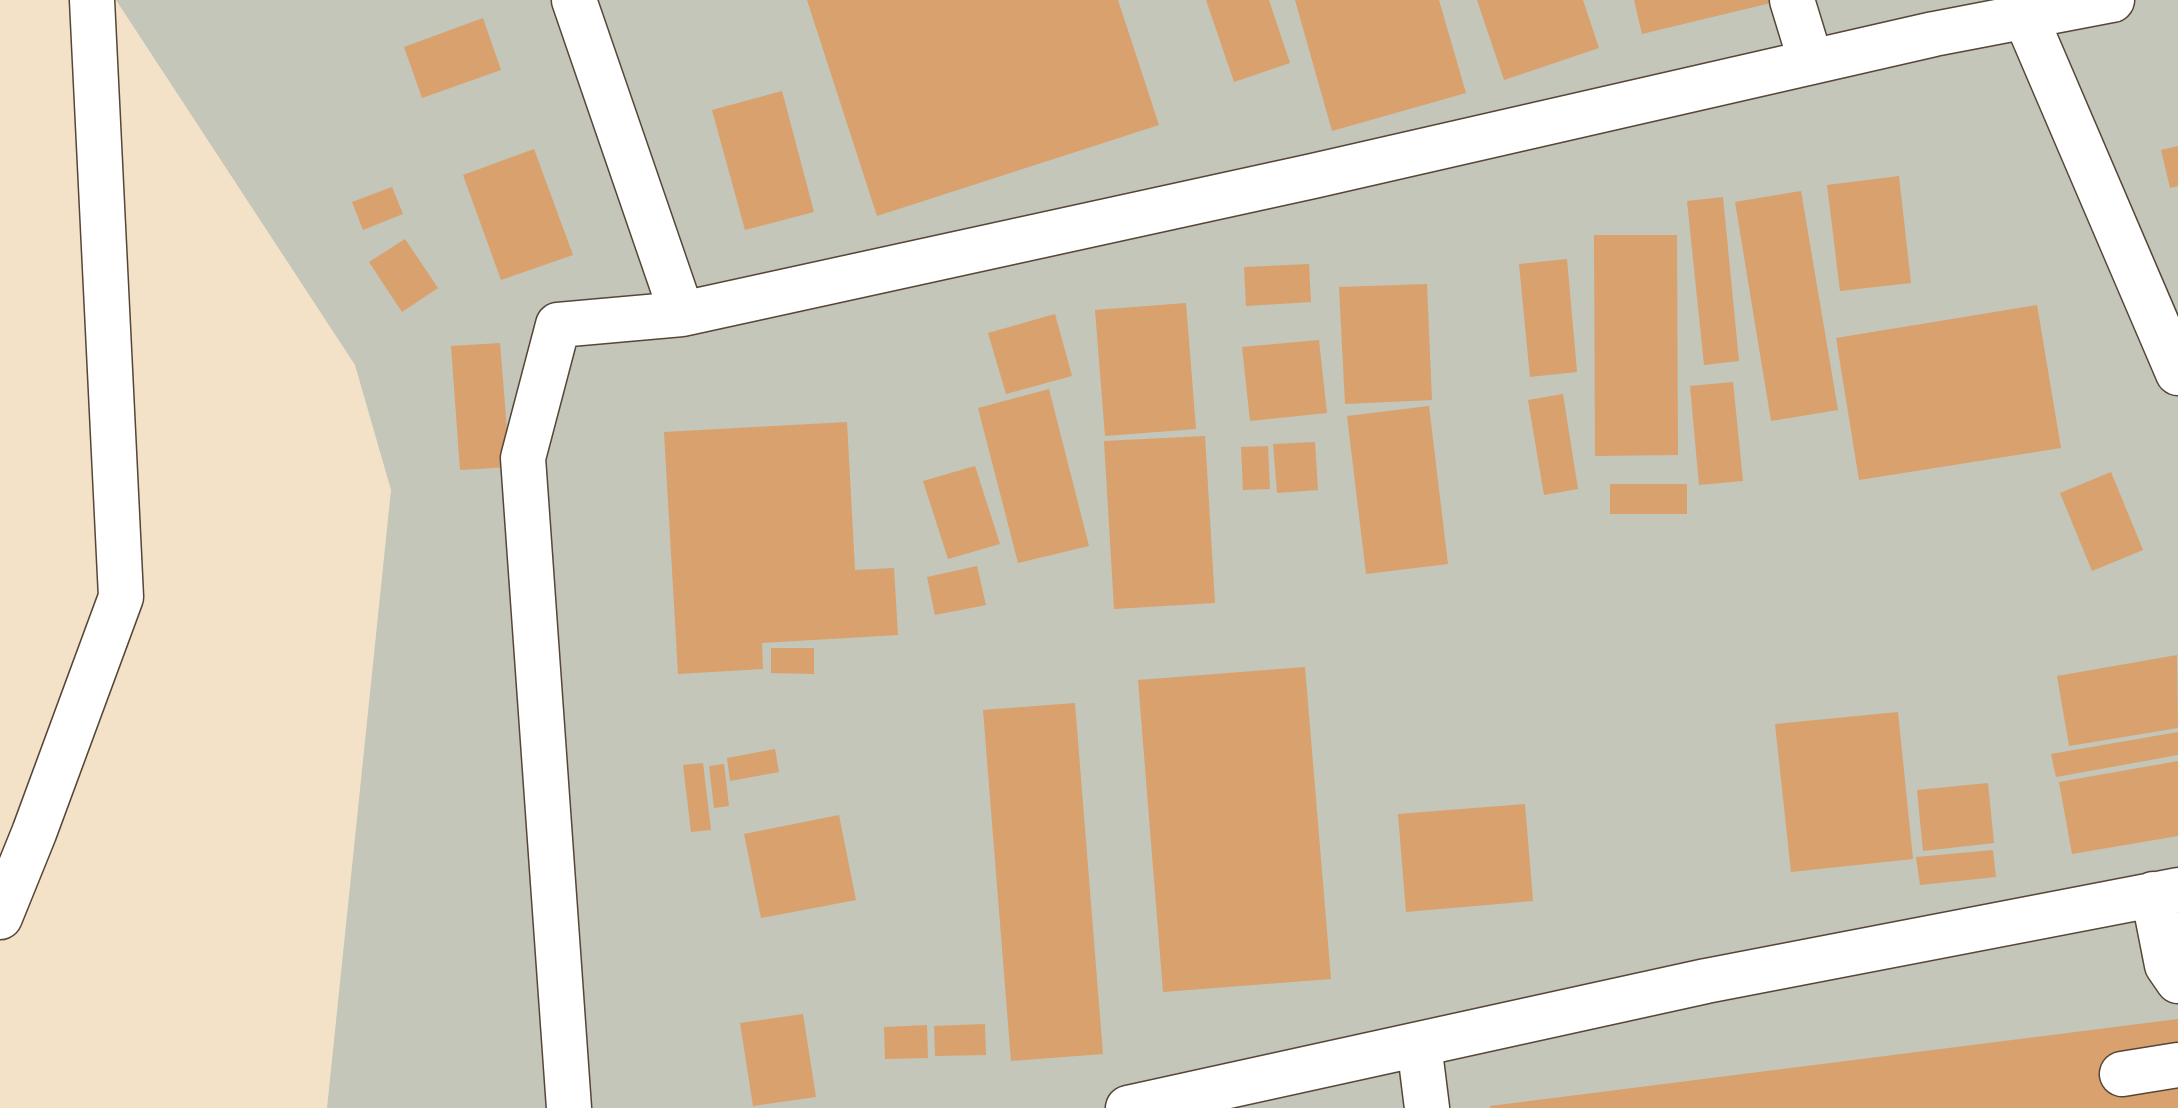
<!DOCTYPE html>
<style>
body{margin:0}
canvas{display:block;background:#f3e2c8}
</style>
<canvas width="2178" height="1108"></canvas>
<script>
const ctx = document.querySelector('canvas').getContext('2d');
ctx.lineJoin = 'round';
function fill(path, color) {
  ctx.fillStyle = color;
  ctx.fill(path, 'evenodd');
}
function poly(rows) {
  const path = new Path2D();
  for (const r of rows) {
    path.moveTo(r[0], r[1]);
    for (let i = 2; i < r.length; i += 2) path.lineTo(r[i], r[i + 1]);
  }
  return path;
}
function trace(path, color, width, dash) {
  ctx.strokeStyle = color;
  ctx.lineWidth = width;
  ctx.lineCap = dash ? 'butt' : 'round';
  ctx.setLineDash(dash || []);
  ctx.stroke(path);
}
fill(poly([
 [116,0,2178,0,2178,1108,327,1108,391,490,355,365]
]), '#c3c6b9');
fill(poly([
 [807,0,1118,0,1159,125,877,216],
 [1206,0,1269,0,1290,63,1234,82],
 [1295,0,1439,0,1466,93,1332,131],
 [1477,0,1583,0,1599,48,1504,80],
 [1634,0,1779,0,1779,1,1642,34],
 [483,18,501,70,422,98,404,47],
 [782,91,814,212,745,230,712,110],
 [2178,146,2178,186,2170,188,2161,150],
 [534,149,573,255,501,280,463,175],
 [1899,176,1911,283,1840,291,1827,185],
 [392,187,403,214,363,230,352,202],
 [1801,191,1838,410,1771,421,1735,202],
 [1723,197,1739,361,1704,365,1687,201],
 [1594,235,1677,235,1678,455,1595,456],
 [405,239,438,288,402,312,369,262],
 [1567,259,1577,372,1530,377,1519,264],
 [1309,264,1311,302,1246,306,1244,267],
 [1427,284,1432,400,1345,404,1339,287],
 [1186,303,1196,429,1105,436,1095,310],
 [2037,305,2061,448,1859,480,1836,338],
 [1055,314,1072,376,1006,394,988,333],
 [1319,340,1327,413,1250,421,1242,347],
 [500,343,510,467,460,470,451,346],
 [1733,382,1743,481,1699,485,1690,386],
 [1049,389,1089,546,1018,563,978,408],
 [1563,394,1578,489,1544,495,1528,400],
 [1429,406,1448,564,1366,574,1347,416],
 [847,422,855,570,894,568,898,635,762,643,763,669,678,674,664,432],
 [1205,436,1215,603,1114,609,1104,441],
 [1315,442,1318,490,1277,493,1273,444],
 [1268,446,1270,489,1243,490,1241,447],
 [975,466,1000,544,948,559,923,481],
 [2111,472,2143,550,2092,571,2060,493],
 [1610,484,1687,484,1687,514,1610,514],
 [977,566,986,605,935,615,927,577],
 [771,648,814,648,814,674,771,673],
 [2177,655,2178,728,2069,746,2057,676],
 [1305,667,1331,979,1163,992,1138,680],
 [1075,703,1103,1054,1011,1061,983,710],
 [1898,712,1913,859,1791,872,1775,724],
 [2178,732,2178,755,2056,777,2051,754],
 [775,749,779,772,730,781,727,758],
 [2178,761,2178,836,2072,854,2059,782],
 [703,763,711,830,691,832,683,765],
 [724,764,729,806,714,808,709,766],
 [1988,783,1994,843,1923,851,1917,790],
 [1525,804,1533,901,1406,912,1398,814],
 [839,815,856,900,761,918,744,834],
 [1993,850,1996,877,1920,885,1916,857],
 [803,1014,816,1097,753,1106,740,1023],
 [2178,1019,2178,1108,1490,1108,1490,1106],
 [985,1024,986,1055,935,1056,934,1026],
 [927,1025,928,1058,885,1059,884,1027]
]), '#d9a16d');
const minor = poly([
 [574,0,682,314],
 [1792,0,1811,62],
 [2025,16,2178,373],
 [2153,894,2167,965,2178,981],
 [0,917,34,833,121,597,92,0],
 [1419,1044,1427,1108],
 [2122,1074,2178,1065],
 [569,1108,523,458,558,325,682,314,1313,176,1934,34,2112,0],
 [1128,1108,1706,981,2178,890]
]);
trace(minor, '#574638', 47);
trace(minor, '#fff', 44);
</script>
